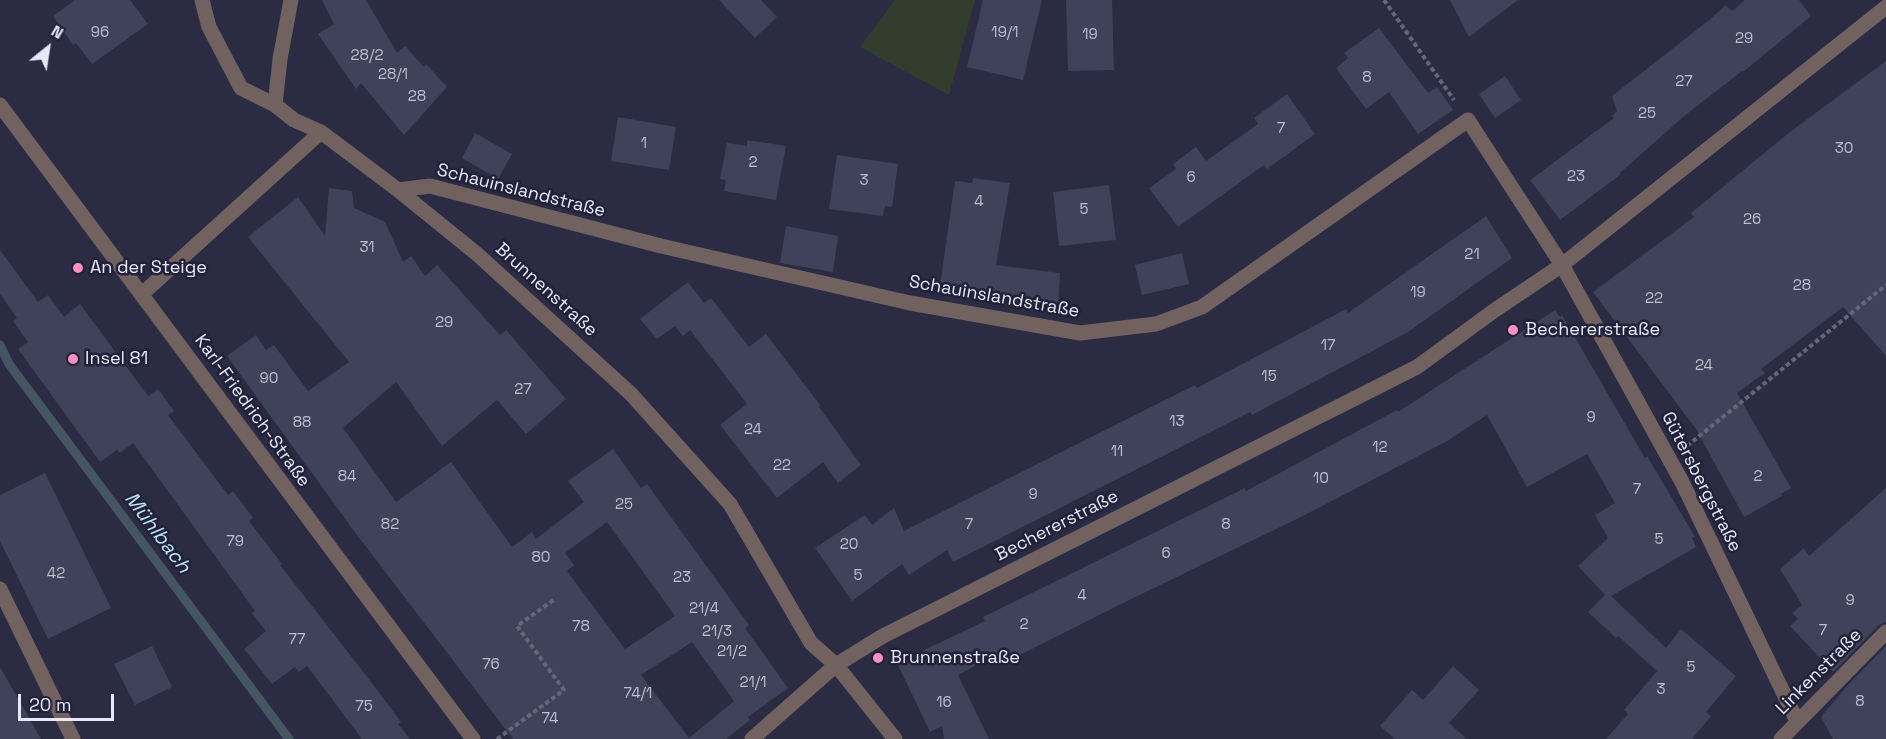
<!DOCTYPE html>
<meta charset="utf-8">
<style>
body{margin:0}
#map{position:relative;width:1886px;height:739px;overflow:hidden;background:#2c2b44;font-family:"Space Grotesk",sans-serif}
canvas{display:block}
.north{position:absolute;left:18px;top:18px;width:60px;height:60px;-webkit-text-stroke:4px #222139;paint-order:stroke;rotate:30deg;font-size:16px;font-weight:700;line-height:24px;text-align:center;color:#e7e8f8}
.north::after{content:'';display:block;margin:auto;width:21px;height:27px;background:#e7e8f8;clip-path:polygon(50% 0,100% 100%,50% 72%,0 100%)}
.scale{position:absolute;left:18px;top:694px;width:96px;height:27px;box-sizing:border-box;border:3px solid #e7e8f8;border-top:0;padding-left:8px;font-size:18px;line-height:21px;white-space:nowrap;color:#e7e8f8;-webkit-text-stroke:4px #222139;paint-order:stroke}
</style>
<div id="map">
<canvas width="1886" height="739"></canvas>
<div class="north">N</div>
<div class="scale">20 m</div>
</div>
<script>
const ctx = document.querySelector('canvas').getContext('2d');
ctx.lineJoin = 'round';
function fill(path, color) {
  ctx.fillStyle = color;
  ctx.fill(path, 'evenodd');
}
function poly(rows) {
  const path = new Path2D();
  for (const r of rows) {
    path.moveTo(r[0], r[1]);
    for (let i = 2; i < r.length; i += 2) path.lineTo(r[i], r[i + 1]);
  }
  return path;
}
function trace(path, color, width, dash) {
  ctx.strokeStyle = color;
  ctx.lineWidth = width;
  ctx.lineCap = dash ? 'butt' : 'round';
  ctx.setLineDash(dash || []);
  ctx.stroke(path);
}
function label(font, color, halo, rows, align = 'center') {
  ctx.font = font + ' "Space Grotesk",sans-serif';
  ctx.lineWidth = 5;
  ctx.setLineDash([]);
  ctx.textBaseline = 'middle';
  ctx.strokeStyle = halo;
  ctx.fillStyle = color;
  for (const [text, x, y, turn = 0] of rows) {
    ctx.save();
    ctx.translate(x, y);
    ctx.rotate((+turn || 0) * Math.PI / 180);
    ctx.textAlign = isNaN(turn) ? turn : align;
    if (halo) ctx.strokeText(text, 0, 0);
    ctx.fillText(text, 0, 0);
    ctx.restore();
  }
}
fill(poly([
 [895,0,975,0,949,95,860,47]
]), '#323d2d');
trace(poly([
 [0,345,9,364,289,739]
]), '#455662', 9);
fill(poly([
 [75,0,130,0,148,24,92,64,76,43,73,45,53,16],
 [322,0,366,0,397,53,405,46,424,67,426,64,447,87,404,135,361,83,356,89,318,34,334,24],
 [719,0,761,0,777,17,755,38],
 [983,0,1042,0,1023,80,967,67],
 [1066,0,1112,0,1114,70,1068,71],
 [1450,0,1518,0,1469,37],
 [1745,0,1799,0,1811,16,1743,72,1742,71,1683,117,1620,173,1621,174,1560,220,1530,180,1614,118,1612,116,1617,111,1612,96,1708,21,1726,5,1732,11],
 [1379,28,1428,93,1437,87,1453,110,1418,134,1389,92,1366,109,1336,68,1348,58,1344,53],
 [1886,61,1886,356,1843,307,1761,369,1765,373,1737,393,1791,488,1781,494,1782,496,1744,517,1696,429,1593,292,1694,217,1691,213,1790,132],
 [1505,76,1521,100,1495,118,1479,94],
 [1287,94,1315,134,1267,169,1264,165,1178,227,1149,188,1176,169,1173,164,1196,147,1206,161,1258,124,1254,118],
 [618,117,676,127,669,170,611,161],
 [475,133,512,154,498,179,462,158],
 [747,140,786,146,776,200,724,191,726,180,720,179,727,143,747,146],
 [837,155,898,164,892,207,885,206,883,216,829,209],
 [973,178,1010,183,996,265,1060,273,1058,312,1026,310,939,292,955,181,972,183],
 [1109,185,1116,240,1059,246,1053,192],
 [329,188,352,191,354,208,385,222,403,262,411,256,425,276,437,265,500,335,506,330,566,399,526,434,497,400,442,446,396,382,343,428,396,502,451,462,512,547,532,532,536,539,584,502,568,481,613,449,641,488,647,484,749,625,745,628,788,688,748,717,750,720,726,739,513,739,354,531,227,356,256,335,266,350,274,345,308,391,349,362,248,237,298,197,325,236],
 [607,522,675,616,625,649,567,571,574,565,565,553],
 [692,642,734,701,689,738,641,675],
 [1486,216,1512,258,1408,332,1252,415,1250,412,953,562,947,550,909,575,902,564,852,601,815,548,865,515,872,525,894,508,904,531,1195,385,1197,388,1346,309,1348,313],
 [786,226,838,236,833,272,780,263],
 [0,250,38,302,48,295,64,317,80,304,148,396,158,389,174,411,168,415,228,495,233,491,253,518,249,521,282,564,280,565,368,678,401,722,398,724,410,739,362,739,307,666,299,672,295,667,272,684,244,649,266,631,252,613,255,611,133,443,120,453,117,450,100,462,18,349,28,342,13,321,17,318,0,294],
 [1182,253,1189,284,1142,295,1135,265],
 [688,282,704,303,711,298,749,347,766,334,820,405,819,407,861,465,838,483,823,462,777,498,720,425,747,404,690,330,683,336,675,326,657,339,640,319],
 [1555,310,1560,317,1562,315,1645,458,1647,456,1695,537,1692,538,1696,547,1611,596,1666,648,1681,629,1736,676,1706,712,1711,716,1692,739,1606,739,1628,714,1624,710,1657,671,1618,636,1616,638,1588,612,1605,595,1578,566,1608,538,1595,515,1615,503,1587,454,1527,487,1487,415,1447,441,1303,516,1123,603,1006,662,1001,652,958,675,989,739,944,739,942,726,930,732,897,663,985,621,983,617,1245,488,1246,491,1397,410,1398,412],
 [45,473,111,608,48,639,0,541,0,495],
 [1886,488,1886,622,1879,625,1833,672,1790,626,1798,619,1792,613,1802,605,1780,569,1804,548,1809,556],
 [152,646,172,687,135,705,114,664],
 [1886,646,1886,739,1833,739,1821,717,1846,687],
 [1453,666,1479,690,1449,723,1467,739,1395,739,1380,726,1412,690,1423,700],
 [0,667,41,739,0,739]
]), '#40415a');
trace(poly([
 [1384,0,1454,100],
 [1687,446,1886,285],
 [497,739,564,690,517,626,555,599]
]), '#65657b', 4, [4.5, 3]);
trace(poly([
 [202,0,209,27,241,88,275,105,294,120,321,132,398,190,477,254,631,394,730,504,811,643,836,665,895,739],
 [0,105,473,739],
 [275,105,280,59,291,0],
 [398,190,430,186,661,246,910,303,1080,333,1156,324,1202,307,1468,120,1562,265,1682,482,1797,721],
 [142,294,321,132],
 [0,589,73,739],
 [752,739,836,665,883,636,1417,367,1495,310,1562,265,1886,7],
 [1781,739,1886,632]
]), '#716260', 15);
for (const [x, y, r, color] of [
 [78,268,6,"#fb8fc3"],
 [1513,330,6,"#fb8fc3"],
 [73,359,6,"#fb8fc3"],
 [878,658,6,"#fb8fc3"]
]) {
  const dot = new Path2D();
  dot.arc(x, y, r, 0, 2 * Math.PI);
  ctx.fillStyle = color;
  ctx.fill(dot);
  trace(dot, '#222139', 2);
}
label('15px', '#bdbed0', null, [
 ["96",100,33],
 ["19/1",1005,33],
 ["19",1090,35],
 ["29",1744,39],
 ["28/2",367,56],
 ["28/1",393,75],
 ["8",1367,78],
 ["27",1684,82],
 ["28",417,97],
 ["25",1647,114],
 ["7",1281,129],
 ["1",644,144],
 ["30",1844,149],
 ["2",753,163],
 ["23",1576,177],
 ["6",1191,178],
 ["3",864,181],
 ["4",979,202],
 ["5",1084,210],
 ["26",1752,220],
 ["31",367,248],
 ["21",1472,255],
 ["28",1802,286],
 ["19",1418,293],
 ["22",1654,299],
 ["29",444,323],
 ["17",1328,346],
 ["24",1704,366],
 ["15",1269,377],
 ["90",269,379],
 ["27",523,390],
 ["9",1591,418],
 ["13",1177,422],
 ["88",302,423],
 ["24",753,430],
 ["12",1380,448],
 ["11",1117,452],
 ["22",782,466],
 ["84",347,477],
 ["2",1758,477],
 ["10",1321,479],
 ["7",1637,490],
 ["9",1033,495],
 ["25",624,505],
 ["82",390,525],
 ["7",969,525],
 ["8",1226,525],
 ["5",1659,540],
 ["79",235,542],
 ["20",849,545],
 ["6",1166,554],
 ["80",541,558],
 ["42",56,574],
 ["5",858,576],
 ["23",682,578],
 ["4",1082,596],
 ["9",1850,601],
 ["21/4",704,609],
 ["2",1024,625],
 ["78",581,627],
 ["7",1823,631],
 ["21/3",717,632],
 ["77",297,640],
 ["21/2",732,652],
 ["76",491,665],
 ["5",1691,668],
 ["21/1",753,683],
 ["3",1661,690],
 ["74/1",638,694],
 ["8",1860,702],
 ["16",944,703],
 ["75",364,707],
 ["74",550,719]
]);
label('18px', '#e7e8f8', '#222139', [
 ["Schauinslandstraße",521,191,14],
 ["Brunnenstraße",546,290,42],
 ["Schauinslandstraße",994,297,10],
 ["Karl-Friedrich-Straße",252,411,54],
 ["Gütersbergstraße",1701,482,63],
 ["Bechererstraße",1057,526,-27],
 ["Linkenstraße",1819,672,-45]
]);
label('18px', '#e7e8f8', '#222139', [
 ["An der Steige",90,268],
 ["Bechererstraße",1525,330],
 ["Insel 81",85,359],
 ["Brunnenstraße",890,658]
], 'left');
label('italic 20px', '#bde5f9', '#222139', [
 ["Mühlbach",157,533,53]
]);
</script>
